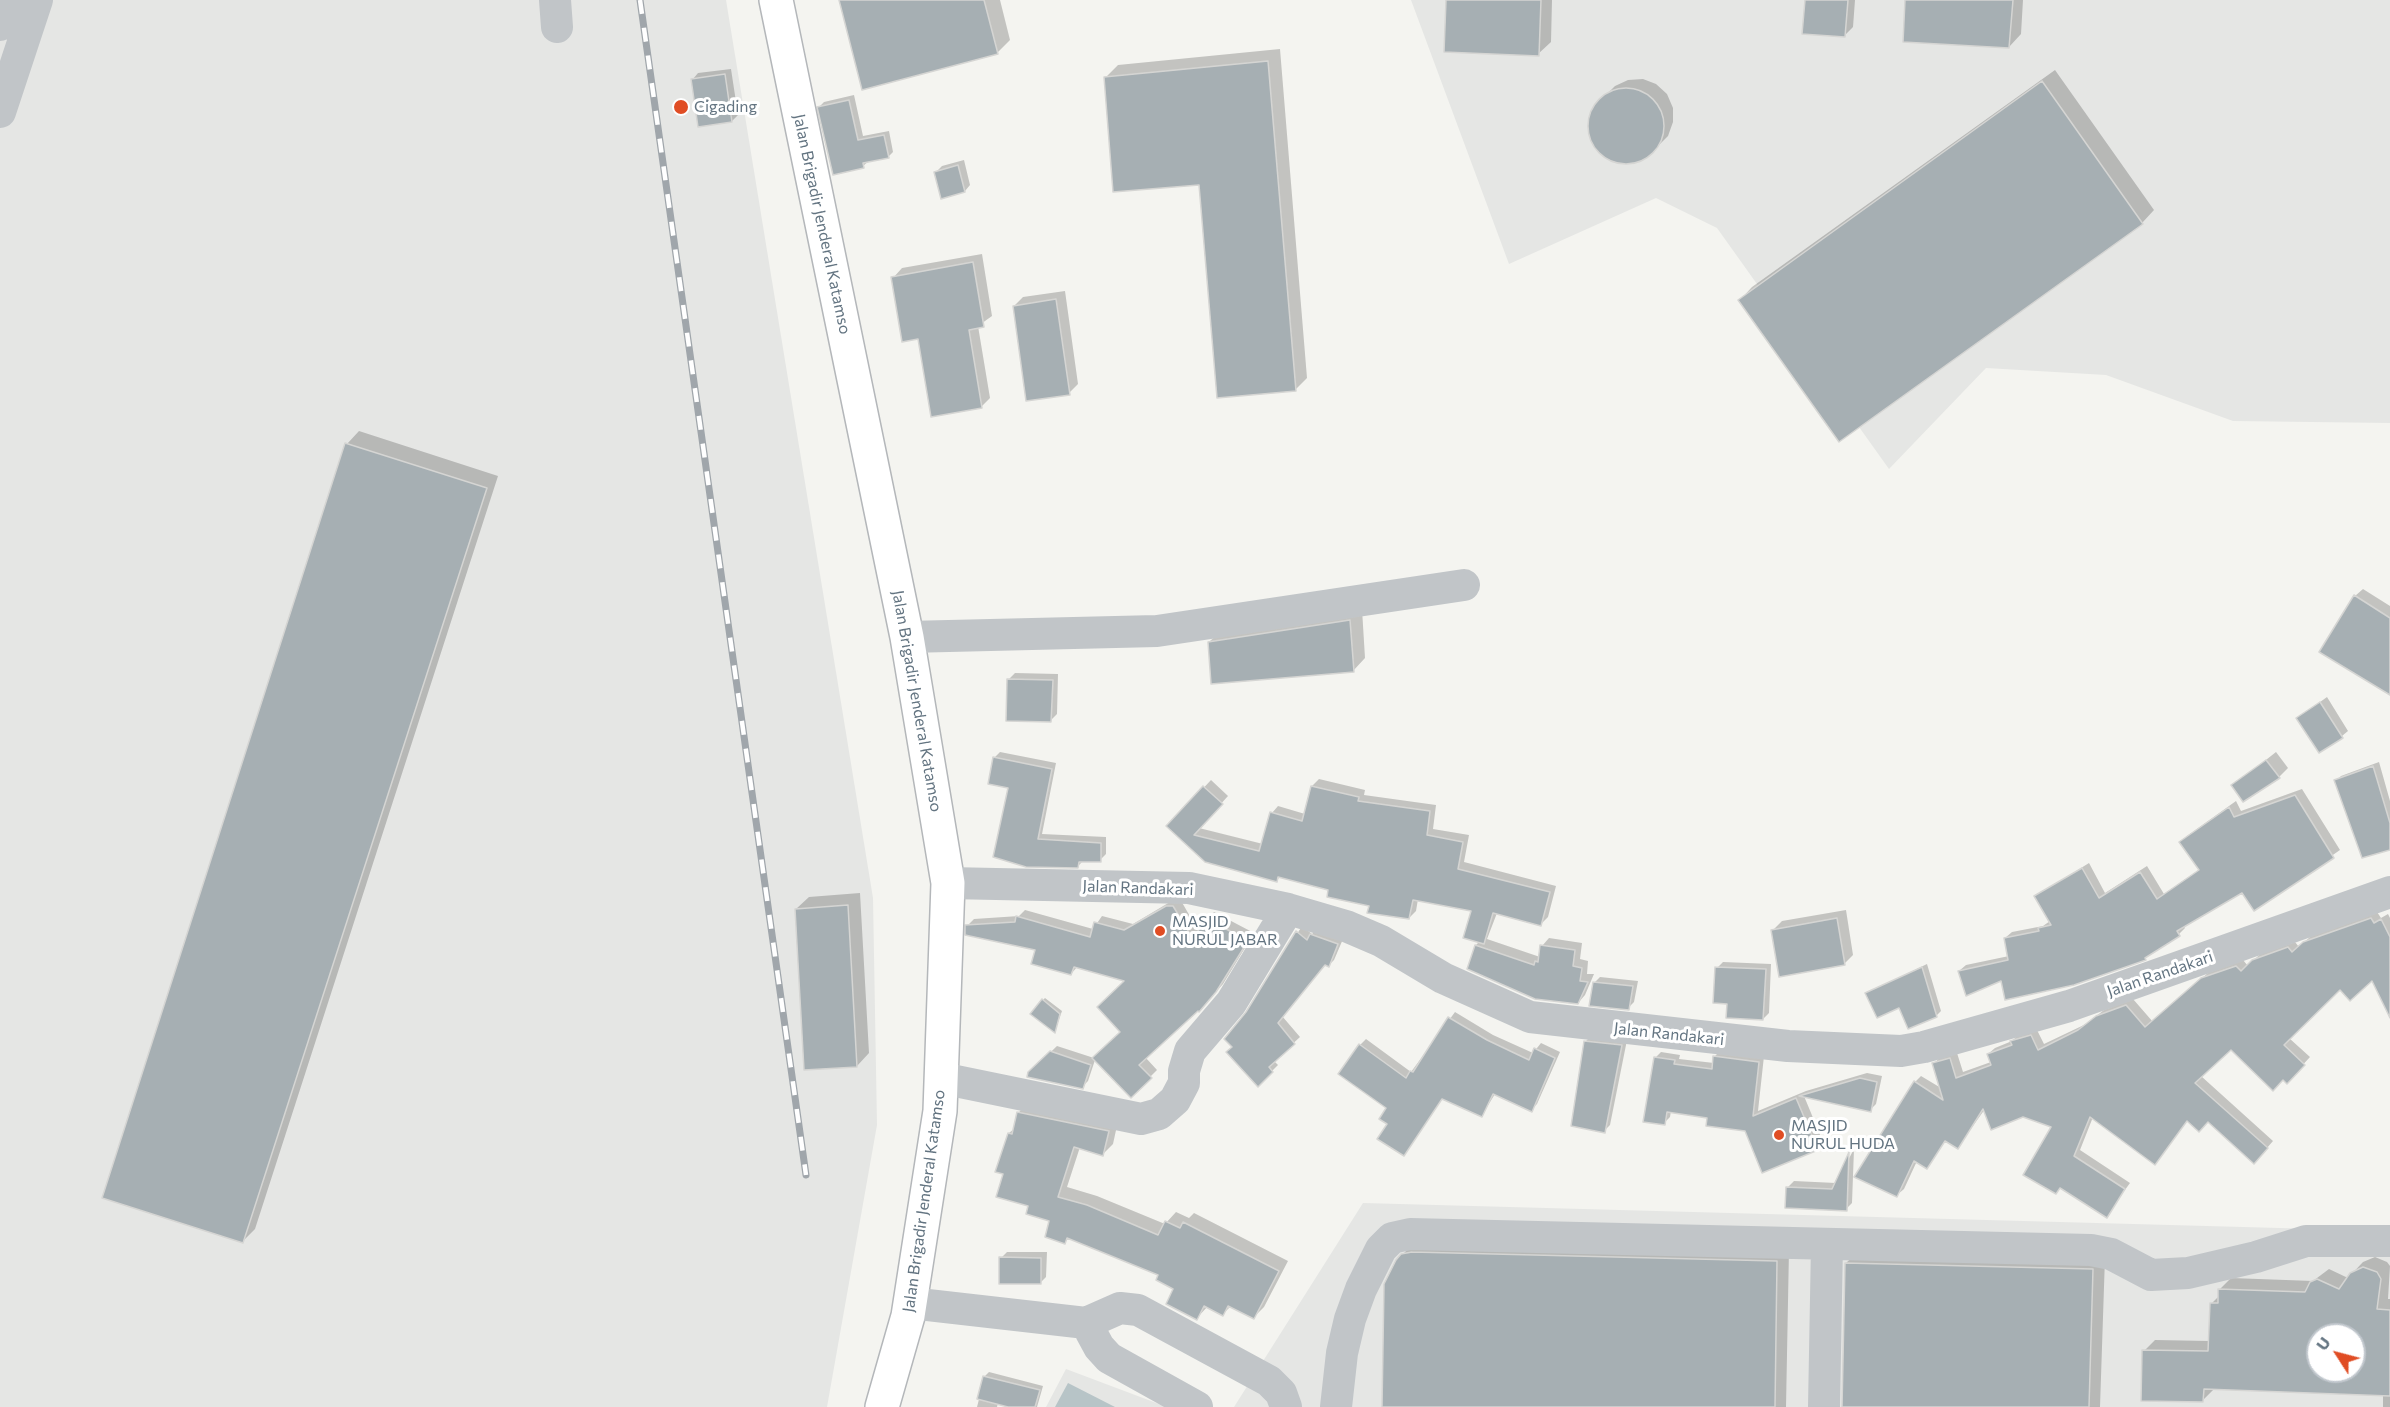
<!DOCTYPE html>
<style>
body{margin:0}
#map{position:relative;width:2390px;height:1407px;overflow:hidden;background:#f4f4f0;font-family:Commissioner,sans-serif}
canvas{display:block}
.north{position:absolute;left:2306px;top:1323px;width:60px;height:60px;box-sizing:border-box;background:#fff;border:2px solid #c1c7cd;border-radius:50%;rotate:306deg;font-size:16px;font-weight:700;line-height:24px;text-align:center;color:#637481}
.north::after{content:'';display:block;margin:auto;width:21px;height:27px;background:#e04d24;clip-path:polygon(50% 0,100% 100%,50% 72%,0 100%)}
</style>
<div id="map">
<canvas width="2390" height="1407"></canvas>
<div class="north">U</div>
</div>
<script>
const ctx = document.querySelector('canvas').getContext('2d');
ctx.lineJoin = 'round';
function fill(path, color) {
  ctx.fillStyle = color;
  ctx.fill(path, 'evenodd');
}
function poly(rows) {
  const path = new Path2D();
  for (const r of rows) {
    if (r.length === 3) {
      path.moveTo(r[0] + r[2], r[1]);
      path.arc(r[0], r[1], r[2], 0, 2 * Math.PI);
      continue;
    }
    path.moveTo(r[0], r[1]);
    for (let i = 2; i < r.length; i += 2) path.lineTo(r[i], r[i + 1]);
  }
  return path;
}
function trace(path, color, width, dash) {
  ctx.strokeStyle = color;
  ctx.lineWidth = width;
  ctx.lineCap = dash ? 'butt' : 'round';
  ctx.setLineDash(dash || []);
  ctx.stroke(path);
}
function label(font, color, halo, rows, align = 'center') {
  ctx.font = font + ' Commissioner,sans-serif';
  ctx.lineWidth = 6;
  ctx.setLineDash([]);
  ctx.textBaseline = 'middle';
  ctx.strokeStyle = halo;
  ctx.fillStyle = color;
  for (const [text, x, y, turn = 0] of rows) {
    ctx.save();
    ctx.translate(x, y);
    ctx.rotate((+turn || 0) * Math.PI / 180);
    ctx.textAlign = isNaN(turn) ? turn : align;
    if (halo) ctx.strokeText(text, 0, 0);
    ctx.fillText(text, 0, 0);
    ctx.restore();
  }
}
fill(poly([
 [0,0,726,0,873,898,877,1125,827,1407,0,1407],
 [1411,0,2390,0,2390,423,2233,421,2106,375,1986,368,1889,469,1717,228,1656,198,1509,264],
 [1363,1203,2390,1231,2390,1407,1234,1407],
 [2318,1335,2354,1335,2354,1371,2318,1371],
 [1066,1369,1167,1407,1046,1407]
]), '#e5e6e4');
fill(poly([
 [1068,1383,1115,1407,1055,1407]
]), '#b7c4c7');
fill(poly([
 [840,0,1000,0,1010,40,998,52,864,88],
 [1447,0,1552,0,1551,42,1538,54],
 [1806,0,1855,0,1853,27,1844,36],
 [1907,0,2023,0,2021,34,2009,47],
 [1280,49,1307,378,1295,390,1201,184,1106,77,1118,65],
 [731,69,738,115,732,121,693,79,698,73],
 [2055,70,2154,210,2142,223,1740,300,1752,287],
 [1643,79,1656,84,1667,94,1673,108,1673,122,1668,136,1646,158,1634,163,1620,163,1606,158,1596,148,1590,134,1589,120,1595,106,1615,86,1628,80],
 [854,95,863,136,889,131,893,152,888,157,869,161,863,166,819,107,824,102],
 [964,160,970,185,965,191,936,172,942,166],
 [982,254,992,316,978,326,990,398,981,407,919,337,893,278,902,268],
 [1065,291,1078,384,1069,393,1014,306,1023,297],
 [359,431,498,476,255,1229,243,1241,347,444],
 [2363,589,2390,606,2390,693,2355,596],
 [1362,609,1365,658,1353,671,1209,642,1222,630],
 [1015,673,1058,674,1057,714,1051,720,1009,679],
 [2327,697,2348,731,2342,736,2298,718],
 [1000,752,1056,763,1042,834,1106,837,1106,854,1100,860,1084,860,1078,866,1026,865,1010,787,994,758],
 [2276,752,2288,768,2279,777,2233,786],
 [2379,762,2390,801,2390,848,2336,781,2341,776],
 [1319,779,1365,790,1364,795,1436,805,1433,829,1469,835,1464,862,1556,886,1548,917,1541,924,1497,913,1487,939,1540,957,1542,946,1549,938,1582,943,1580,959,1588,961,1587,974,1594,974,1585,995,1578,1003,1476,945,1480,941,1473,909,1418,899,1416,911,1409,918,1330,889,1281,876,1277,880,1168,826,1211,780,1228,796,1199,828,1263,844,1272,813,1278,806,1305,814,1312,786],
 [2302,789,2340,850,2255,909,2243,891,2184,926,2185,928,2179,934,2145,958,2073,984,2003,978,1959,971,1966,965,2009,956,2005,938,2012,932,2043,926,2050,921,2036,896,2089,863,2105,893,2147,866,2164,894,2200,869,2181,842,2187,836,2236,801,2241,811],
 [860,893,869,1053,857,1066,796,909,809,897],
 [1175,899,1180,899,1199,932,1214,912,1254,933,1223,984,1206,1003,1146,1058,1157,1070,1131,1096,1095,1060,1088,1081,1082,1087,1030,1072,1057,1046,1094,1058,1122,1032,1127,980,1078,966,1071,974,1037,948,967,926,974,919,1019,916,1025,910,1093,929,1102,916,1133,924],
 [1846,910,1853,955,1844,964,1773,930,1782,921],
 [2377,912,2381,918,2388,914,2390,918,2390,989,2372,978,2340,988,2289,1038,2310,1057,2287,1082,2231,1048,2201,1076,2273,1141,2260,1156,2208,1120,2093,1117,2080,1150,2130,1183,2106,1216,2061,1187,2056,1192,2053,1127,2023,1115,1985,1109,1958,1147,1946,1140,1927,1167,1917,1161,1904,1189,1897,1195,1915,1082,1921,1076,1941,1088,1934,1064,1940,1057,1957,1053,1963,1072,1991,1062,1988,1054,1995,1048,2012,1041,2018,1035,2037,1030,2044,1044,2086,1024,2104,1010,2133,999,2153,1022,2209,972,2243,960,2248,966,2260,954,2295,942,2299,947,2311,936],
 [1302,926,1312,934,1317,929,1343,939,1334,960,1329,965,1326,964,1282,1016,1300,1037,1274,1061,1278,1065,1258,1085,1234,1047,1248,1013],
 [1723,962,1771,964,1769,1013,1763,1019,1729,1003,1717,968],
 [1927,964,1941,1011,1936,1016,1900,1006,1867,993],
 [1600,977,1638,981,1634,1002,1628,1008,1594,983],
 [1045,998,1062,1011,1055,1031,1043,1000],
 [1455,1012,1493,1035,1533,1053,1541,1043,1560,1052,1537,1104,1531,1110,1495,1094,1482,1115,1443,1097,1403,1154,1389,1124,1388,1108,1360,1045,1366,1039,1411,1072],
 [1591,1036,1627,1040,1610,1125,1604,1131,1585,1042],
 [1721,1050,1764,1056,1758,1111,1806,1091,1867,1073,1882,1076,1876,1104,1870,1110,1804,1096,1823,1142,1817,1148,1708,1116,1671,1111,1670,1117,1664,1123,1655,1058,1661,1052,1680,1055,1679,1059,1714,1063,1715,1056],
 [1028,1103,1118,1121,1113,1144,1103,1154,1080,1147,1067,1187,1097,1196,1165,1224,1176,1212,1189,1218,1194,1213,1288,1261,1264,1307,1254,1317,1232,1305,1223,1314,1208,1306,1197,1318,1160,1274,1069,1237,1065,1242,1051,1220,1030,1205,1005,1173,1009,1133,1015,1128,1018,1113],
 [1854,1149,1852,1203,1846,1209,1788,1187,1794,1181,1836,1183],
 [1415,1242,1789,1249,1786,1407,1383,1407,1402,1255],
 [1859,1251,2105,1257,2100,1407,1844,1407,1846,1263],
 [1007,1252,1047,1252,1046,1277,1040,1283,1001,1258],
 [2375,1257,2387,1262,2390,1266,2388,1299,2390,1299,2390,1407,2383,1407,2383,1394,2214,1389,2203,1400,2144,1351,2155,1340,2210,1341,2212,1303,2219,1296,2220,1289,2231,1278,2313,1281,2329,1269,2348,1278,2363,1262],
 [2318,1335,2354,1335,2354,1371,2318,1371],
 [989,1372,1043,1386,1037,1407,1013,1407,998,1403,997,1407,977,1407,985,1376]
]), '#0003');
const building = poly([
 [839,0,984,0,998,54,862,90,839,0],
 [1446,0,1541,0,1539,56,1444,52,1446,0],
 [1805,0,1848,0,1845,37,1802,34,1805,0],
 [1905,0,2013,0,2009,48,1903,42,1905,0],
 [1268,61,1296,391,1217,398,1199,185,1113,192,1104,77,1268,61],
 [725,74,732,122,698,127,691,79,725,74],
 [2042,81,2143,224,1839,442,1738,300,2042,81],
 [1626,126,38],
 [849,100,858,140,884,135,889,158,863,163,864,168,833,175,817,107,849,100],
 [958,165,965,192,941,199,934,172,958,165],
 [973,262,984,327,969,330,982,408,931,417,918,339,902,342,891,277,973,262],
 [1056,299,1070,395,1026,401,1013,306,1056,299],
 [345,443,487,488,243,1243,102,1198,345,443],
 [2354,595,2390,618,2390,695,2319,652,2354,595],
 [1350,620,1354,672,1211,684,1208,642,1350,620],
 [1007,679,1053,680,1051,722,1006,721,1007,679],
 [2320,702,2343,738,2319,753,2296,718,2320,702],
 [993,757,1052,769,1038,839,1101,843,1101,862,1079,862,1078,868,1026,867,993,857,1008,788,988,784,993,757],
 [2266,760,2280,778,2243,802,2231,785,2266,760],
 [2373,766,2390,823,2390,850,2362,858,2334,780,2373,766],
 [1203,786,1223,804,1194,835,1259,851,1270,812,1302,821,1311,786,1359,797,1358,801,1430,811,1427,835,1463,842,1458,869,1550,892,1541,926,1493,913,1484,944,1463,938,1471,911,1413,900,1409,919,1367,913,1369,906,1327,897,1328,890,1278,877,1277,882,1205,862,1166,826,1203,786],
 [2295,795,2334,858,2254,911,2242,893,2177,931,2180,936,2145,958,2146,960,2074,985,2005,1000,2001,981,1966,996,1958,971,2008,960,2004,938,2039,931,2038,928,2051,925,2034,896,2082,868,2099,898,2140,872,2157,899,2199,870,2179,842,2229,807,2234,817,2295,795],
 [848,905,857,1067,804,1070,795,909,848,905],
 [1166,906,1173,906,1193,939,1206,918,1248,941,1216,992,1199,1012,1198,1011,1139,1065,1152,1078,1131,1098,1092,1058,1120,1032,1097,1007,1124,981,1074,967,1071,975,1031,964,1035,950,965,935,965,925,1015,922,1016,916,1090,937,1094,922,1124,930,1166,906],
 [1837,918,1845,965,1779,977,1771,930,1837,918],
 [2371,918,2374,923,2381,919,2390,937,2390,1018,2372,981,2350,1001,2340,990,2284,1045,2305,1065,2287,1084,2283,1080,2273,1091,2231,1050,2195,1083,2268,1148,2254,1164,2208,1122,2199,1132,2187,1121,2155,1165,2090,1117,2074,1156,2125,1189,2107,1218,2060,1188,2056,1194,2023,1175,2051,1127,2023,1117,1991,1130,1983,1109,1958,1149,1945,1141,1927,1169,1914,1161,1897,1197,1854,1177,1914,1081,1943,1100,1932,1063,1950,1058,1956,1078,1991,1065,1987,1054,2012,1045,2010,1041,2031,1035,2038,1050,2078,1030,2096,1016,2126,1005,2145,1027,2201,978,2236,966,2241,971,2252,960,2288,947,2292,952,2303,942,2371,918],
 [1296,931,1307,940,1310,934,1338,944,1329,967,1325,965,1278,1023,1295,1044,1269,1067,1273,1072,1258,1087,1226,1052,1232,1047,1224,1039,1246,1012,1296,931],
 [1475,945,1534,965,1535,961,1538,962,1540,945,1575,950,1573,966,1582,968,1580,981,1588,982,1578,1004,1535,999,1467,969,1475,945],
 [1715,967,1766,969,1763,1020,1726,1018,1727,1004,1713,1003,1715,967],
 [1922,967,1937,1017,1908,1029,1899,1008,1877,1018,1865,993,1922,967],
 [1593,982,1633,986,1629,1010,1589,1006,1593,982],
 [1042,999,1060,1014,1055,1033,1030,1014,1042,999],
 [1448,1017,1487,1040,1529,1060,1534,1048,1555,1058,1532,1112,1493,1094,1482,1117,1442,1099,1404,1156,1377,1139,1387,1124,1379,1119,1386,1108,1338,1074,1359,1044,1406,1078,1410,1071,1413,1072,1448,1017],
 [1584,1041,1622,1045,1605,1133,1571,1126,1584,1041],
 [1050,1051,1091,1065,1083,1089,1027,1077,1028,1072,1050,1051],
 [1713,1056,1759,1062,1753,1116,1796,1098,1818,1150,1762,1173,1745,1131,1706,1126,1707,1118,1667,1112,1665,1125,1643,1122,1654,1057,1675,1060,1674,1064,1712,1069,1713,1056],
 [1860,1078,1877,1082,1871,1112,1799,1096,1860,1078],
 [1017,1112,1109,1131,1103,1156,1074,1147,1058,1197,1087,1205,1158,1235,1165,1221,1180,1228,1183,1222,1279,1271,1254,1319,1228,1306,1223,1316,1204,1306,1197,1320,1166,1304,1173,1289,1156,1280,1158,1275,1067,1238,1065,1244,1045,1237,1049,1221,1026,1214,1028,1206,996,1197,1003,1174,995,1172,1008,1133,1012,1134,1017,1112],
 [1849,1152,1847,1211,1785,1208,1786,1187,1832,1189,1849,1152],
 [1412,1252,1777,1261,1775,1407,1382,1407,1384,1284,1396,1260,1401,1254,1412,1252],
 [999,1257,1041,1258,1041,1284,999,1284,999,1257],
 [1845,1263,2093,1269,2089,1407,1842,1407,1845,1263],
 [2363,1267,2377,1272,2381,1279,2377,1309,2390,1310,2390,1396,2204,1389,2203,1402,2141,1401,2142,1350,2208,1351,2210,1303,2218,1303,2218,1289,2305,1292,2310,1282,2317,1279,2339,1289,2350,1273,2363,1267],
 [2318,1335,2354,1335,2354,1371,2318,1371,2318,1335],
 [983,1376,1040,1390,1035,1407,1008,1407,977,1399,983,1376]
]);
fill(building, '#a6afb3');
trace(building, '#d5d5d3', 1.5);
const highway = poly([
 [776,0,907,637,948,883,940,1111,908,1316,882,1407]
]);
trace(highway, '#b4b7ba', 36);
trace(poly([
 [555,0,557,27],
 [0,25,8,0],
 [0,112,37,0],
 [907,637,1157,631,1464,585],
 [948,883,1189,888,1288,909,1346,926,1381,941,1443,978,1530,1017,1788,1046,1901,1051,1924,1047,2069,1006,2390,892],
 [941,1078,1141,1119,1159,1114,1175,1100,1184,1083,1184,1071,1190,1051,1231,1003,1288,909],
 [910,1303,1086,1323,1120,1308,1138,1310,1269,1381,1281,1393,1286,1407],
 [1086,1323,1099,1347,1109,1358,1197,1407],
 [1336,1407,1342,1353,1350,1319,1361,1289,1381,1249,1392,1238,1410,1234,2091,1250,2111,1254,2151,1275,2188,1273,2256,1257,2306,1241,2390,1241],
 [1824,1407,1827,1244]
]), '#c1c5c8', 32);
trace(highway, '#fff', 33);
const rail = poly([
 [640,0,806,1175]
]);
trace(rail, '#a0a6ab', 7);
trace(rail, '#fff', 4.5, [14]);
for (const [x, y, r, color] of [
 [681,107,8,"#e04d24"],
 [1160,931,6,"#e04d24"],
 [1779,1135,6,"#e04d24"]
]) {
  const dot = new Path2D();
  dot.arc(x, y, r, 0, 2 * Math.PI);
  ctx.fillStyle = color;
  ctx.fill(dot);
  trace(dot, '#fff', 2);
}
label('16px', '#637481', '#fff', [
 ["Cigading",694,107],
 ["MASJID",1172,922],
 ["NURUL JABAR",1172,940],
 ["MASJID",1791,1126],
 ["NURUL HUDA",1791,1144]
], 'left');
label('16px', '#637481', '#fff', [
 ["Jalan Brigadir Jenderal Katamso",822,224,78],
 ["Jalan Brigadir Jenderal Katamso",917,701,80],
 ["Jalan Randakari",1138,888,2],
 ["Jalan Randakari",2160,974,-19],
 ["Jalan Randakari",1669,1034,6],
 ["Jalan Brigadir Jenderal Katamso",924,1201,-82]
]);
</script>
